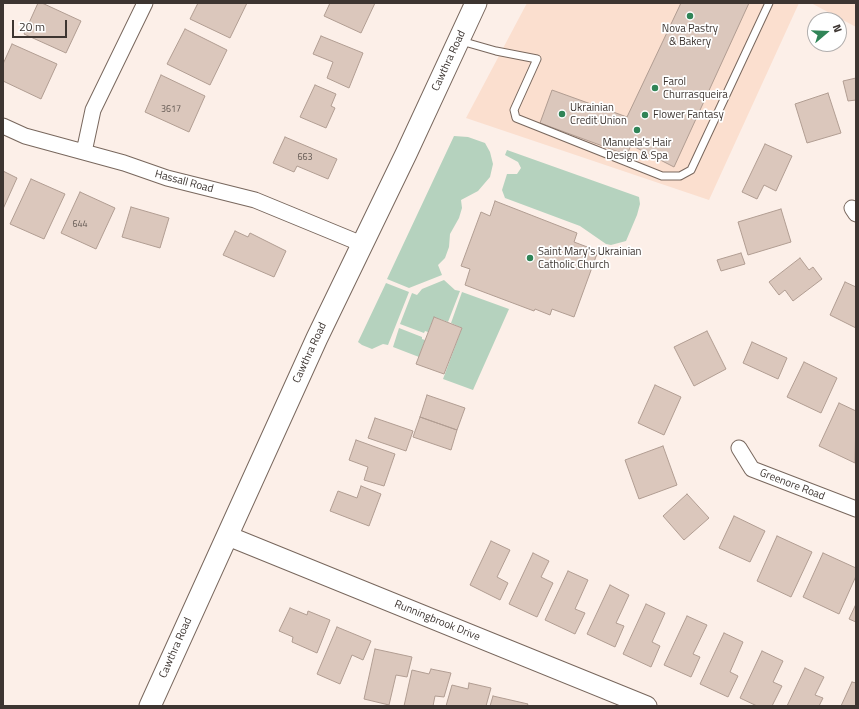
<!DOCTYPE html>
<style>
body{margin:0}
#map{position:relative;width:859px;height:709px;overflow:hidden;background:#fcefe8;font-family:"Titillium Web",sans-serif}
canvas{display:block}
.frame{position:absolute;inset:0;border:4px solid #3d3531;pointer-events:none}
.north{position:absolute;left:807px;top:12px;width:40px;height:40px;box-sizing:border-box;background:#fff;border:1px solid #b1aead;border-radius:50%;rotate:71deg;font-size:11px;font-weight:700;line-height:16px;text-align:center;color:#3d3531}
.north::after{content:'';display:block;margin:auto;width:14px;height:18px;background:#308457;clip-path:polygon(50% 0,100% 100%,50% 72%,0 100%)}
.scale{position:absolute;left:12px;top:20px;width:55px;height:18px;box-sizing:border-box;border:2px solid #3d3531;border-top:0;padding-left:5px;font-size:12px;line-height:14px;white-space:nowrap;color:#3d3531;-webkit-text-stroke:3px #fff;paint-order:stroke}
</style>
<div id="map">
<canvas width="859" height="709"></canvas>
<div class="frame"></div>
<div class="north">N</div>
<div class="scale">20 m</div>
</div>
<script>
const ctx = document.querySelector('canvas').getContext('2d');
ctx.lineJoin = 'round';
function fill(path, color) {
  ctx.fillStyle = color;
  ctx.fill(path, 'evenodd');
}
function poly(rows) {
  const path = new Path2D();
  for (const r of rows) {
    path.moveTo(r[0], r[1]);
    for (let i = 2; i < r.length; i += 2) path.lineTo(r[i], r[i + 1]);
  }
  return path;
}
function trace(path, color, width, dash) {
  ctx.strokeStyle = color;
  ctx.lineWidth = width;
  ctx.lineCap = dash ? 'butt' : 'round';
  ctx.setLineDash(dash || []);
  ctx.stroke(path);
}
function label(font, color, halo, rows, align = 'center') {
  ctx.font = font + ' "Titillium Web",sans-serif';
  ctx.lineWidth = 3.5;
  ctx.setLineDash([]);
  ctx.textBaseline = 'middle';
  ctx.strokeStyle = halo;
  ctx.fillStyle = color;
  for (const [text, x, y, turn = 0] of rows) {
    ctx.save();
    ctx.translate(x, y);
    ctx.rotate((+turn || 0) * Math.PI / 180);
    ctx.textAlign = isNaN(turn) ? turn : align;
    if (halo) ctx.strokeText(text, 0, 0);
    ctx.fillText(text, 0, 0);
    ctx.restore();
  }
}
fill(poly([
 [527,3,799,3,709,200,466,118],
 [811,3,856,3,856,27]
]), '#fbdfcf');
fill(poly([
 [454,136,468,137,485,143,490,152,493,164,490,177,478,191,461,200,462,208,459,218,450,234,449,247,445,258,438,265,442,275,409,288,387,279],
 [507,150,639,197,640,204,637,215,626,241,611,245,606,244,580,226,505,198,502,190,507,174,517,174,521,168,518,162,505,155],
 [444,280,455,290,460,291,448,322,434,317,428,332,425,331,424,333,400,324,412,293,417,295,422,289],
 [386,283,409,292,388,345,383,344,372,349,362,345,358,342],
 [462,292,509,309,473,390,443,379,462,328,451,323],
 [399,328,422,337,422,339,425,340,419,357,393,347]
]), '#b5d2be');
const building = poly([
 [38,3,42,3,81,21,66,53,24,34,38,3],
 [198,3,247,3,230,38,190,19,198,3],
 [330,3,375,3,361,33,324,16,330,3],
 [681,3,749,3,674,167,631,145,627,155,540,123,552,90,627,117,681,3],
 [185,29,227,50,210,85,167,64,185,29],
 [321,36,363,53,349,88,327,78,333,62,313,54,321,36],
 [12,44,57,64,41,99,3,81,3,64,12,44],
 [161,75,205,96,189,132,145,112,161,75],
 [856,78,856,100,848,101,843,81,856,78],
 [315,85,336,94,331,106,335,108,326,128,300,117,315,85],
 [828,93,841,133,807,143,795,104,828,93],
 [285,137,337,159,328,179,297,166,294,172,273,163,285,137],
 [765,144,792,156,776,191,764,185,757,199,742,192,765,144],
 [3,171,17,178,3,209,3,171],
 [31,179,65,194,44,239,10,224,31,179],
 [80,192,115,208,96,249,61,233,80,192],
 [495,201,577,233,574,242,598,251,574,317,552,309,550,315,535,309,534,311,465,285,470,269,461,266,481,212,490,216,495,201],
 [131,207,169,218,160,248,122,237,131,207],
 [781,209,791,242,748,255,738,222,781,209],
 [235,231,248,237,250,233,286,251,274,277,223,255,235,231],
 [741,253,745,264,721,271,717,260,741,253],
 [800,258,809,270,813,267,822,279,793,301,785,290,779,295,769,282,800,258],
 [845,282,856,287,856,328,830,315,845,282],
 [434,317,462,328,444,374,416,364,434,317],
 [707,331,726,369,694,386,674,347,707,331],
 [752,342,787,358,778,379,743,363,752,342],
 [804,362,837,378,821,413,787,397,804,362],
 [655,385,681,397,664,435,638,423,655,385],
 [427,395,465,408,457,430,420,417,427,395],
 [839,403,856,411,855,463,819,446,839,403],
 [420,417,457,430,451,450,413,437,420,417],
 [375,418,413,431,406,451,368,438,375,418],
 [356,440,395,454,384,486,364,480,368,467,349,460,356,440],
 [663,446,677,485,639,499,625,460,663,446],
 [361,486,381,494,369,526,330,511,338,491,357,498,361,486],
 [687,494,709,518,684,540,663,516,687,494],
 [734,516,765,531,750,562,719,548,734,516],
 [777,536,812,552,791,597,757,581,777,536],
 [491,541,510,550,497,577,508,583,500,600,470,585,491,541],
 [533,553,549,561,541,577,553,583,537,617,509,604,533,553],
 [823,553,856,568,856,576,839,614,803,597,823,553],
 [568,571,588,580,575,609,585,613,575,634,545,620,568,571],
 [610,585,629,595,616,623,624,626,615,647,587,634,610,585],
 [646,604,665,613,652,642,660,646,651,667,623,654,646,604],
 [856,604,856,622,849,619,856,604],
 [290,608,307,615,308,611,330,620,317,653,292,642,293,637,279,631,290,608],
 [687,616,707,625,693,654,700,657,691,677,664,665,687,616],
 [337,627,371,641,363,660,352,655,340,684,317,674,337,627],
 [724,633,743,642,730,672,738,676,728,697,700,684,724,633],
 [375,649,412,657,407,677,396,675,389,705,364,699,375,649],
 [762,651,783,661,773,682,782,686,772,706,757,706,740,698,762,651],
 [805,668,824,677,815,695,823,698,819,706,787,706,805,668],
 [431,669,451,673,444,697,435,696,433,706,404,706,412,670,429,674,431,669],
 [852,682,856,683,856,706,841,706,852,682],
 [469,683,491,688,486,706,446,706,452,685,468,689,469,683],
 [493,696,528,704,527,706,490,706,493,696]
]);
fill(building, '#dbc7bc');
trace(building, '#b19d92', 1);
const service = poly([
 [461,41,496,51,537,59,514,110,516,118,662,176,680,176,691,170,769,3]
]);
const minor = poly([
 [3,126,25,136,124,163,167,178,255,200,362,244],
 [84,152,93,110,145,3],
 [852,208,856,214],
 [739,448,752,469,856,509]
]);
const tertiary = poly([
 [228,536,647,706]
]);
const secondary = poly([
 [150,706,317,338,406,154,476,3]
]);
trace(service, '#78675d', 9);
trace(minor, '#78675d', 17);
trace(tertiary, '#78675d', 21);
trace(secondary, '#78675d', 23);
trace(service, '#fff', 7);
trace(minor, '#fff', 15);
trace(tertiary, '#fff', 19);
trace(secondary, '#fff', 21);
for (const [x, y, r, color] of [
 [690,16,4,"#308457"],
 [655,88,4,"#308457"],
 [562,114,4,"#308457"],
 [645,115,4,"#308457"],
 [637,130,4,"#308457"],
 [530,258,4,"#308457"]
]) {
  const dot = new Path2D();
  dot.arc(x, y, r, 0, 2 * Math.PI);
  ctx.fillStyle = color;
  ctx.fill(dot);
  trace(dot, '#fff', 1.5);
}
label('9px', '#645a54', null, [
 ["3617",171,110],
 ["663",305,158],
 ["644",80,225]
]);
label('11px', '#3d3531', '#fff', [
 ["Nova Pastry",690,29,"center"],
 ["& Bakery",690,42,"center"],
 ["Farol",663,82],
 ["Churrasqueira",663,95],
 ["Ukrainian",570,108],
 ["Credit Union",570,121],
 ["Flower Fantasy",653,115],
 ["Manuela's Hair",637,143,"center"],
 ["Design & Spa",637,156,"center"],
 ["Saint Mary's Ukrainian",538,252],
 ["Catholic Church",538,265]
], 'left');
label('11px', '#3d3531', '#fff', [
 ["Cawthra Road",449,61,-65],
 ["Hassall Road",184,182,15],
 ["Cawthra Road",310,353,-65],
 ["Greenore Road",792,485,21],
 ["Runningbrook Drive",437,621,22],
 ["Cawthra Road",176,648,-66]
]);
</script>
